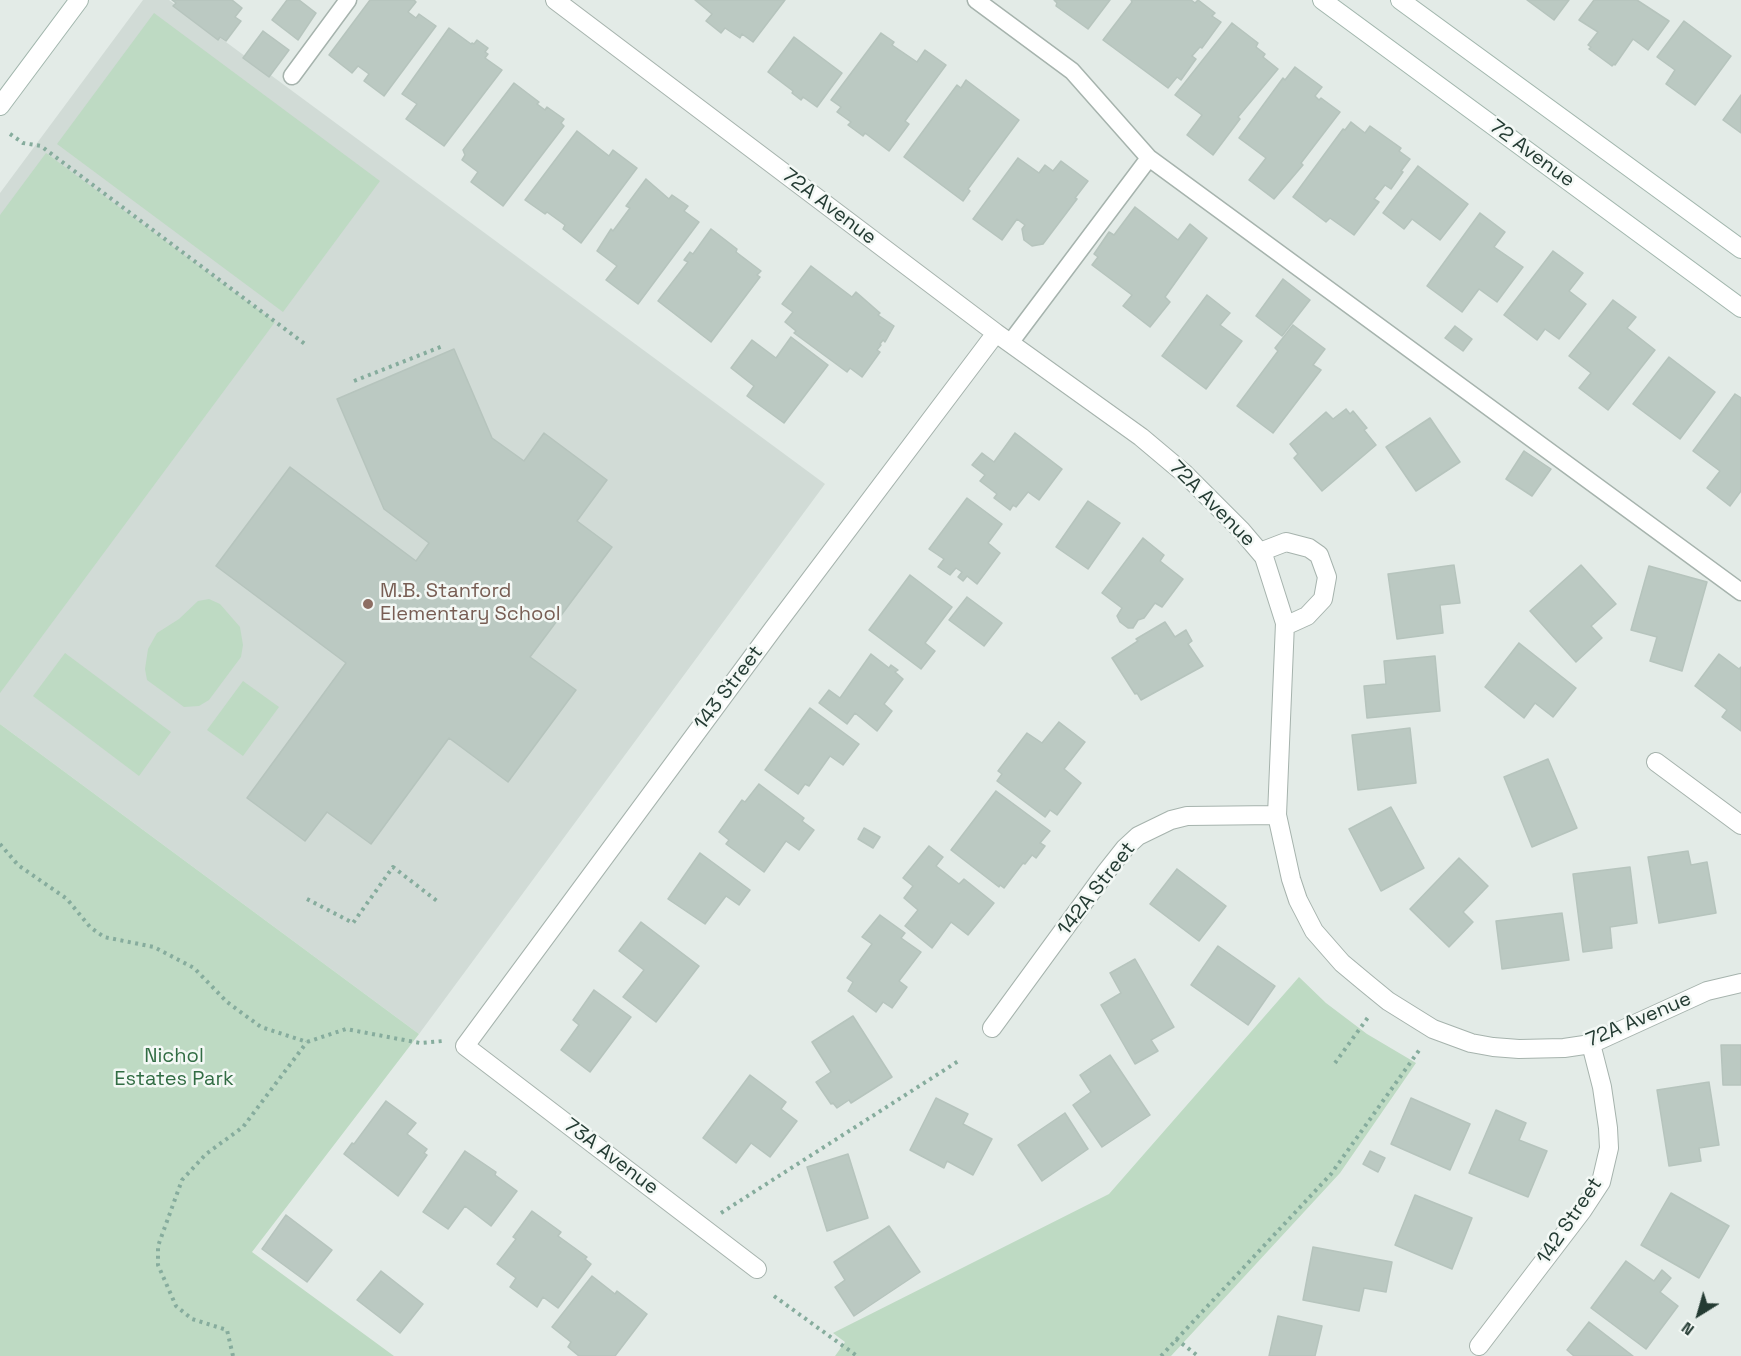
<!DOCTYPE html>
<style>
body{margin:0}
#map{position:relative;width:1741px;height:1356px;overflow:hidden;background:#e3ebe7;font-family:"Space Grotesk",sans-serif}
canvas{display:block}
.north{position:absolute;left:1669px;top:1284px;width:60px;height:60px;-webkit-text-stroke:4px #f3f8f5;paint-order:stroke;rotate:217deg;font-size:16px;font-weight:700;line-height:24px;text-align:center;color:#243b33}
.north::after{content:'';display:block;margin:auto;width:21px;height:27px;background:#243b33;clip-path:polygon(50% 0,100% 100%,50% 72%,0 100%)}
</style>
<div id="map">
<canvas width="1741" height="1356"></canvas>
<div class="north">N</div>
</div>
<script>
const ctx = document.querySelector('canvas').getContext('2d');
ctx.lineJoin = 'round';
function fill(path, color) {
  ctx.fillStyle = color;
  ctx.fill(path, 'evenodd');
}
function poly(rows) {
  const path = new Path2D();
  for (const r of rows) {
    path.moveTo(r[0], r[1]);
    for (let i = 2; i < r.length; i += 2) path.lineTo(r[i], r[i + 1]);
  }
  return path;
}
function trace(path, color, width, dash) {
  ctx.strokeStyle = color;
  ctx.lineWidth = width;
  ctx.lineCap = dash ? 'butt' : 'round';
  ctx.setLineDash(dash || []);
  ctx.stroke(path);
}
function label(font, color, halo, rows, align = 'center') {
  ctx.font = font + ' "Space Grotesk",sans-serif';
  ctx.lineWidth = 5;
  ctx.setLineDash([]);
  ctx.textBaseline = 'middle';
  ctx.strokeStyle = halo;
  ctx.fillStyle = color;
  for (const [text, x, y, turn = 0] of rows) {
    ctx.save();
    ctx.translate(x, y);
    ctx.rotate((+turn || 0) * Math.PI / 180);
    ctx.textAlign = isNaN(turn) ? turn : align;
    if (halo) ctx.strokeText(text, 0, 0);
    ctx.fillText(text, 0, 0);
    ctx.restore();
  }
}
fill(poly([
 [143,0,169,0,825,484,419,1034,0,724,0,193]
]), '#d1dbd6');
fill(poly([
 [154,13,380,181,283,312,57,144],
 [46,153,275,322,0,693,0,215],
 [209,599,220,604,240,627,243,645,241,657,209,700,199,706,184,707,147,680,145,669,148,649,157,633,179,619,198,601],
 [65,653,171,732,139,776,33,696],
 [243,681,279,707,243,756,207,730],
 [0,724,419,1034,252,1252,394,1356,0,1356],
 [1299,977,1326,1003,1367,1034,1416,1063,1340,1173,1171,1356,835,1356,845,1342,833,1333,1109,1194]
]), '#bedac3');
const building = poly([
 [172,0,232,0,242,8,235,17,241,21,226,41,220,37,218,40,173,6,176,3,172,0],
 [287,0,299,0,316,13,298,40,272,20,287,0],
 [370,0,414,0,416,2,408,12,416,18,419,14,436,26,384,96,364,81,369,74,358,66,352,73,329,55,370,0],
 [695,0,785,0,753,42,742,34,740,38,725,28,721,33,706,21,712,14,695,0],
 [1054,0,1110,0,1088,29,1056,6,1057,3,1054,0],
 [1131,0,1191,0,1195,3,1198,0,1215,13,1212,16,1221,22,1202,48,1200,47,1192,56,1196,59,1181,80,1177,77,1168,88,1103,40,1132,2,1131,0],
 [1527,0,1569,0,1554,20,1527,0],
 [1594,0,1637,0,1669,21,1648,50,1633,39,1615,65,1614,64,1612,66,1589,49,1591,47,1588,45,1598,32,1579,20,1594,0],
 [1684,21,1731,56,1695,105,1666,84,1675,70,1657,57,1684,21],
 [1232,23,1258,43,1256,47,1265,54,1263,57,1278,69,1238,117,1240,119,1213,155,1187,135,1202,115,1175,95,1232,23],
 [449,28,471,44,472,43,474,44,477,40,488,48,485,52,488,54,485,58,502,70,444,146,406,119,417,104,402,94,449,28],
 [263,31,289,50,269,77,243,58,263,31],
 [881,33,894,42,892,45,917,62,925,50,946,65,905,121,909,124,889,151,865,133,863,136,848,125,851,122,837,112,841,107,831,100,881,33],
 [794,37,842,73,817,107,803,97,801,100,792,93,793,91,768,72,794,37],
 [1295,67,1322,87,1315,96,1319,100,1321,98,1340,112,1301,163,1303,165,1274,199,1249,180,1266,158,1239,138,1283,78,1285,80,1295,67],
 [966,80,1019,120,968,189,970,191,963,201,904,157,957,85,961,88,966,80],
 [514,83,539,102,537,104,545,110,547,107,564,119,561,123,564,126,503,206,471,182,478,172,462,160,465,155,463,150,514,83],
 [1741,95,1741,133,1723,120,1741,95],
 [1351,122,1365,133,1370,126,1401,148,1399,151,1410,159,1401,171,1403,172,1391,189,1385,185,1374,199,1379,202,1354,235,1330,218,1326,222,1293,197,1343,129,1345,130,1351,122],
 [577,131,609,156,613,150,637,168,581,243,563,229,565,225,547,212,545,214,525,200,577,131],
 [1018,158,1039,173,1045,165,1053,171,1061,161,1088,181,1075,198,1077,199,1043,244,1032,246,1024,240,1022,229,1025,225,1017,219,1002,240,973,219,1018,158],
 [1418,166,1468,204,1440,240,1412,219,1404,229,1383,213,1418,166],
 [646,179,669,199,672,195,688,206,684,211,699,222,638,304,606,280,617,266,597,251,611,229,613,231,630,208,626,206,646,179],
 [1135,207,1178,240,1190,224,1207,238,1165,297,1170,302,1150,327,1123,306,1132,295,1092,265,1098,257,1094,254,1109,232,1114,235,1135,207],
 [1480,213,1505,232,1494,247,1523,267,1497,302,1479,289,1462,312,1427,286,1480,213],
 [711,229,737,249,736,252,761,271,757,275,760,277,711,342,658,301,688,262,684,260,690,252,693,254,711,229],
 [1553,251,1583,273,1569,291,1586,304,1559,339,1545,329,1537,340,1504,315,1553,251],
 [811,266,852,297,856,292,880,313,878,315,894,326,885,342,883,340,880,344,881,345,877,350,880,352,862,377,850,368,847,372,794,333,796,331,785,322,793,312,782,304,811,266],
 [1283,279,1310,300,1282,336,1256,316,1283,279],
 [1207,295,1230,313,1220,325,1242,341,1206,389,1162,356,1207,295],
 [1613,300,1636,317,1627,328,1655,350,1608,410,1579,388,1591,373,1569,356,1613,300],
 [1293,325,1325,349,1313,365,1321,370,1273,433,1237,406,1278,351,1275,348,1293,325],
 [1455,326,1472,339,1463,351,1445,338,1455,326],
 [791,337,828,365,784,423,747,396,754,386,731,368,752,340,776,358,791,337],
 [454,349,492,438,524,461,544,433,607,480,577,521,612,547,530,657,576,690,508,782,449,738,371,844,327,812,305,841,247,798,346,663,216,566,290,467,416,561,429,543,384,509,337,399,454,349],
 [1669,357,1715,392,1680,439,1633,404,1669,357],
 [1735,394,1741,398,1741,491,1730,506,1707,488,1720,471,1693,451,1735,394],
 [1346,409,1350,414,1353,411,1367,428,1364,430,1376,445,1322,491,1294,458,1298,454,1290,444,1326,412,1333,419,1346,409],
 [1430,418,1460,462,1416,491,1386,447,1430,418],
 [1015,433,1062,469,1039,500,1028,492,1016,507,1013,505,1010,510,994,498,997,494,980,481,985,475,972,465,982,453,994,462,1015,433],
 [1524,451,1551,469,1532,496,1506,479,1524,451],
 [967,498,1002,524,988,543,1000,553,977,584,967,576,963,581,958,577,962,572,956,568,950,575,938,567,944,559,929,549,967,498],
 [1088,501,1120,523,1088,569,1056,547,1088,501],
 [1143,538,1164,555,1160,561,1183,579,1162,607,1155,603,1144,618,1138,620,1133,628,1128,628,1120,622,1117,616,1122,608,1102,593,1143,538],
 [1454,565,1460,603,1440,605,1443,633,1397,639,1388,574,1454,565],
 [1581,565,1616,604,1591,626,1602,638,1576,662,1530,611,1581,565],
 [1649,566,1707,582,1682,671,1650,661,1657,637,1631,630,1649,566],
 [910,575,952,607,925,643,935,651,921,669,869,630,910,575],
 [967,597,1002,623,984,646,949,620,967,597],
 [1165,622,1175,637,1186,630,1192,641,1188,644,1203,666,1141,700,1137,693,1135,694,1112,658,1138,641,1136,639,1165,622],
 [1519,643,1576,688,1553,717,1535,703,1524,718,1485,687,1519,643],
 [871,654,889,668,891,665,898,670,895,672,903,679,884,704,892,711,877,731,855,713,847,724,819,703,829,690,840,698,871,654],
 [1719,654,1739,669,1741,667,1741,731,1722,717,1727,710,1695,686,1719,654],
 [1435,656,1440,711,1367,718,1364,686,1386,684,1384,661,1435,656],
 [810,708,859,744,843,765,830,756,809,786,805,784,798,794,765,770,810,708],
 [1059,722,1085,742,1064,769,1081,783,1057,815,1050,810,1045,817,997,781,1002,774,998,771,1027,733,1042,743,1059,722],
 [1410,728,1416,783,1358,790,1352,735,1410,728],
 [1548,759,1577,828,1532,847,1504,777,1548,759],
 [759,784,804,818,802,821,814,830,799,850,786,841,764,872,726,844,729,840,719,832,742,800,745,802,759,784],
 [996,791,1050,831,1040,843,1045,846,1036,858,1032,855,1025,864,1023,863,1004,888,1000,885,999,887,951,850,996,791],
 [1391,807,1424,868,1381,891,1349,829,1391,807],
 [864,828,880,837,873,848,858,839,864,828],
 [929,846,943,857,936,866,959,884,964,879,994,903,968,935,951,922,932,948,905,926,918,910,904,898,913,886,903,878,929,846],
 [1688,851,1691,865,1707,862,1716,913,1659,923,1648,857,1688,851],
 [700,853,750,890,739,905,726,896,705,924,668,899,700,853],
 [1459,858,1488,886,1463,912,1473,922,1449,947,1410,909,1459,858],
 [1630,867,1637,923,1610,927,1612,948,1583,952,1573,874,1630,867],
 [1177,869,1226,906,1199,941,1150,904,1177,869],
 [1562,913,1569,960,1502,969,1496,921,1562,913],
 [880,915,905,933,901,938,921,952,899,981,907,987,892,1008,883,1002,876,1012,848,991,853,982,847,978,872,944,862,937,880,915],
 [641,922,699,966,656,1022,623,997,644,970,619,951,641,922],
 [1218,946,1275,986,1248,1025,1191,985,1218,946],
 [1135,959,1174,1027,1151,1040,1158,1051,1135,1064,1101,1005,1121,993,1110,973,1135,959],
 [594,990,631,1017,590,1072,561,1050,579,1025,573,1020,594,990],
 [853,1016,892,1077,851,1103,849,1100,837,1108,833,1103,831,1104,816,1082,831,1072,812,1042,853,1016],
 [1721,1045,1741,1045,1741,1085,1723,1085,1721,1045],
 [1110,1055,1150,1115,1102,1147,1073,1105,1091,1092,1080,1075,1110,1055],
 [750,1075,786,1102,781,1109,797,1121,770,1157,751,1143,736,1163,703,1138,750,1075],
 [1709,1082,1719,1145,1699,1148,1701,1161,1669,1166,1657,1090,1709,1082],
 [936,1098,968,1114,963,1124,992,1139,973,1175,947,1161,944,1168,910,1150,936,1098],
 [1411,1098,1470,1124,1450,1170,1391,1144,1411,1098],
 [386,1101,416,1123,407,1134,427,1149,424,1153,427,1155,398,1196,344,1154,352,1143,354,1144,386,1101],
 [1496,1110,1526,1123,1519,1140,1547,1151,1528,1197,1469,1173,1496,1110],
 [1065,1113,1088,1149,1042,1181,1018,1145,1065,1113],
 [465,1151,496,1172,495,1175,517,1191,491,1226,465,1206,448,1229,423,1212,465,1151],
 [1370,1151,1385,1158,1378,1172,1363,1164,1370,1151],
 [848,1154,868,1218,827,1231,807,1167,848,1154],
 [1671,1193,1729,1226,1699,1278,1641,1245,1671,1193],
 [1415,1195,1472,1218,1452,1269,1395,1245,1415,1195],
 [532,1211,561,1232,558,1236,587,1257,585,1259,591,1264,558,1308,543,1297,537,1307,510,1287,516,1278,497,1264,516,1239,513,1237,532,1211],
 [286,1215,332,1250,307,1282,262,1249,286,1215],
 [889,1226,920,1272,854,1316,835,1287,845,1280,834,1262,889,1226],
 [1313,1247,1392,1262,1386,1292,1364,1288,1359,1311,1303,1300,1313,1247],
 [1626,1261,1654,1281,1662,1270,1671,1278,1660,1292,1678,1306,1646,1349,1591,1308,1626,1261],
 [381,1271,423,1304,400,1333,357,1300,381,1271],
 [592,1276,615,1294,617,1291,647,1314,615,1356,579,1356,568,1347,571,1342,552,1327,592,1276],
 [1278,1316,1322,1326,1315,1356,1269,1356,1278,1316],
 [1589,1322,1633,1356,1574,1356,1567,1350,1589,1322]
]);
fill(building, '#bbc9c2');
trace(building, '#b6c4bd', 1.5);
const service = poly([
 [976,0,1072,71,1149,158,1741,592],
 [292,76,348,0],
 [1010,343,1149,158]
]);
const minor = poly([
 [555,0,996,333,1141,437,1185,474,1241,530,1264,557,1285,623,1277,815,1291,879,1298,900,1314,931,1342,963,1366,983,1388,1001,1433,1029,1471,1043,1493,1047,1519,1049,1564,1048,1591,1044,1707,991,1741,983],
 [1260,552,1286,542,1309,548,1319,555,1327,577,1323,599,1307,616,1285,626],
 [1656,762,1741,825],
 [992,1028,1106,872,1125,848,1138,836,1171,820,1187,816,1277,815],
 [757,1269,465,1046,773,629,996,333],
 [1479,1346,1582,1211,1601,1182,1609,1148,1608,1128,1602,1087,1591,1044]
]);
const secondary = poly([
 [1322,0,1741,308],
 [1400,0,1741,249],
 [0,106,79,0]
]);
trace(service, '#a6b3ad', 19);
trace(minor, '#a6b3ad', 20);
trace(secondary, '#a2b6ad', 20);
trace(poly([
 [10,134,23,143,41,146,305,344],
 [354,381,443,346],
 [0,844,18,865,67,899,90,927,104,937,154,947,194,968,227,1002,261,1027,307,1042,346,1029,420,1043,443,1041],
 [307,899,353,923,393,867,437,901],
 [1335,1063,1369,1016],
 [721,1213,960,1060],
 [774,1296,857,1356],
 [1176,1339,1198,1356],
 [233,1356,227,1330,192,1319,176,1306,158,1265,158,1246,182,1180,206,1154,243,1127,307,1042],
 [1161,1356,1331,1174,1420,1049]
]), '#86ac9d', 4, [3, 4.5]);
trace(service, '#fff', 16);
trace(minor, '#fff', 18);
trace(secondary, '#fff', 18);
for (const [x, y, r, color] of [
 [368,604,6,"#8d6e63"]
]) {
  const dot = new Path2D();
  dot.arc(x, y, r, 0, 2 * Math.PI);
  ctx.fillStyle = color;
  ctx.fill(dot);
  trace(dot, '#f3f8f5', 2);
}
label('20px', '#243b33', '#f3f8f5', [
 ["72 Avenue",1532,154,36],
 ["72A Avenue",829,207,37],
 ["72A Avenue",1212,504,45],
 ["143 Street",729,688,-53],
 ["142A Street",1097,889,-52],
 ["72A Avenue",1639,1020,-23],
 ["73A Avenue",611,1157,37],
 ["142 Street",1570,1221,-56]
]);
label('20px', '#785e54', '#f3f8f5', [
 ["M.B. Stanford",380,592],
 ["Elementary School",380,615]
], 'left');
label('20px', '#326d44', '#f3f8f5', [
 ["Nichol",174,1057],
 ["Estates Park",174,1080]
]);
</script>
